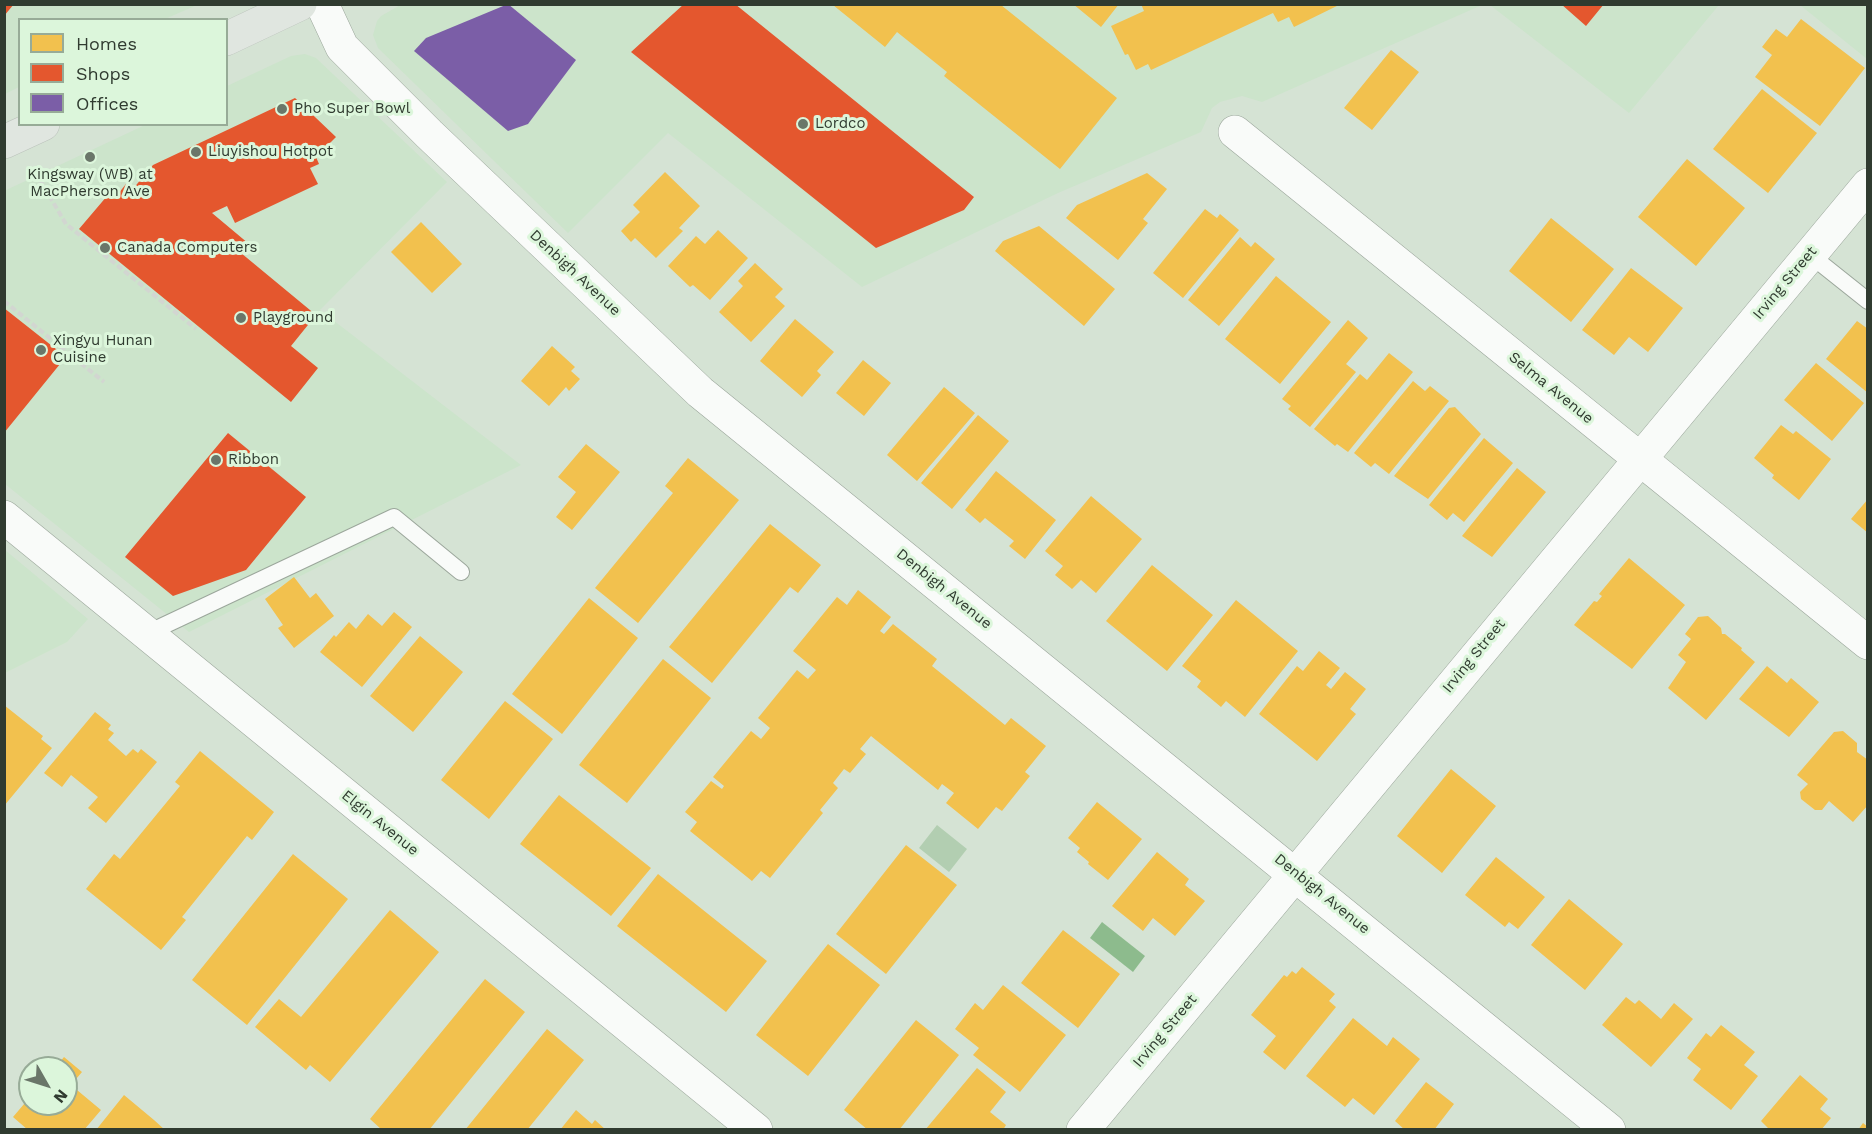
<!DOCTYPE html>
<style>
body{margin:0}
#map{position:relative;width:1872px;height:1134px;overflow:hidden;background:#d5e3d4;font-family:"Work Sans",sans-serif}
canvas{display:block}
.frame{position:absolute;inset:0;border:6px solid #303b30;pointer-events:none}
.legend{position:absolute;left:18px;top:18px;width:210px;height:108px;box-sizing:border-box;background:#dcf6db;border:2px solid #97ab97;margin:0;padding:8px 10px;list-style:none;font-size:18px;color:#303b30}
.legend li{display:flex;align-items:center;gap:12px;height:30px}
.legend b{width:30px;border:2px solid #97ab97}
.north{position:absolute;left:18px;top:1056px;width:60px;height:60px;box-sizing:border-box;background:#dcf6db;border:2px solid #97ab97;border-radius:50%;rotate:129deg;font-size:16px;font-weight:700;line-height:24px;text-align:center;color:#303b30}
.north::after{content:'';display:block;margin:auto;width:21px;height:27px;background:#6a7669;clip-path:polygon(50% 0,100% 100%,50% 72%,0 100%)}
</style>
<div id="map">
<canvas width="1872" height="1134"></canvas>
<div class="frame"></div>
<ul class="legend">
<li><b style="height:16px;background:#f2c14e"></b>Homes</li>
<li><b style="height:16px;background:#e4572e"></b>Shops</li>
<li><b style="height:16px;background:#7b5ea7"></b>Offices</li>
</ul>
<div class="north">N</div>
</div>
<script>
const ctx = document.querySelector('canvas').getContext('2d');
ctx.lineJoin = 'round';
function fill(path, color) {
  ctx.fillStyle = color;
  ctx.fill(path, 'evenodd');
}
function poly(rows) {
  const path = new Path2D();
  for (const r of rows) {
    path.moveTo(r[0], r[1]);
    for (let i = 2; i < r.length; i += 2) path.lineTo(r[i], r[i + 1]);
  }
  return path;
}
function trace(path, color, width, dash) {
  ctx.strokeStyle = color;
  ctx.lineWidth = width;
  ctx.lineCap = dash ? 'butt' : 'round';
  ctx.setLineDash(dash || []);
  ctx.stroke(path);
}
function label(font, color, halo, rows, align = 'center') {
  ctx.font = font + ' "Work Sans",sans-serif';
  ctx.lineWidth = 6;
  ctx.setLineDash([]);
  ctx.textBaseline = 'middle';
  ctx.strokeStyle = halo;
  ctx.fillStyle = color;
  for (const [text, x, y, turn = 0] of rows) {
    ctx.save();
    ctx.translate(x, y);
    ctx.rotate((+turn || 0) * Math.PI / 180);
    ctx.textAlign = isNaN(turn) ? turn : align;
    if (halo) ctx.strokeText(text, 0, 0);
    ctx.fillText(text, 0, 0);
    ctx.restore();
  }
}
fill(poly([
 [402,4,1482,5,1262,102,1242,96,1220,102,1212,108,1201,132,1058,193,862,287,668,133,568,233,378,48,373,35,377,21,381,16],
 [4,5,197,5,165,19,20,20,19,87,5,94],
 [1490,5,1719,5,1629,113],
 [1800,5,1867,5,1867,59],
 [305,54,316,58,447,182,320,310,521,465,189,632,5,484,4,191,145,125,226,124,227,86,291,56],
 [5,550,88,619,67,642,5,673]
]), '#cce4cb');
fill(poly([
 [937,825,967,849,949,872,919,848]
]), '#b2ceb1');
fill(poly([
 [1102,922,1145,956,1133,972,1090,938]
]), '#8dbb8d');
fill(poly([
 [1073,4,1119,4,1101,27],
 [1141,4,1341,4,1294,27,1289,17,1278,22,1273,13,1151,70,1148,64,1136,70,1128,54,1125,55,1111,26,1144,11],
 [833,5,1001,5,1117,98,1060,169,944,76,947,72,897,32,885,47],
 [1801,19,1865,68,1820,126,1755,77,1772,55,1762,47,1776,29,1787,37],
 [1391,50,1419,72,1372,130,1344,108],
 [1762,89,1817,133,1768,193,1713,149],
 [1687,159,1745,208,1696,266,1638,217],
 [665,172,700,206,679,228,683,231,656,258,635,238,631,242,621,231,640,212,633,205],
 [1147,173,1167,189,1143,219,1148,223,1118,260,1066,218,1077,205],
 [1205,209,1217,218,1220,214,1239,230,1183,298,1153,273],
 [1551,218,1614,269,1571,322,1509,271],
 [421,222,462,264,432,293,391,252],
 [1039,226,1115,289,1084,326,995,251,1003,241],
 [718,230,748,258,710,300,693,285,690,287,668,266,696,236,705,244],
 [1240,237,1251,247,1255,242,1275,259,1219,326,1188,300],
 [755,263,783,289,775,297,785,306,751,342,719,312,743,286,738,281],
 [1631,268,1683,308,1648,352,1629,337,1614,355,1582,330],
 [1276,276,1331,322,1280,384,1225,339],
 [795,319,834,352,817,371,821,375,802,397,760,361],
 [1348,320,1368,338,1346,364,1356,372,1310,427,1288,409,1291,406,1282,399],
 [1857,321,1868,329,1868,393,1826,359],
 [552,346,575,367,571,371,580,379,569,391,566,387,549,406,521,381],
 [1389,353,1413,372,1348,452,1337,444,1335,446,1314,429,1360,374,1367,380],
 [863,360,891,383,864,416,836,393],
 [1816,363,1864,403,1832,441,1784,400],
 [1413,381,1425,391,1430,386,1449,401,1389,474,1375,463,1371,467,1354,453],
 [944,387,975,413,917,481,887,455],
 [1455,407,1481,434,1428,499,1394,476,1449,408],
 [978,415,1009,441,952,509,921,483],
 [1781,425,1793,434,1796,431,1831,459,1799,500,1772,478,1774,475,1754,458],
 [1484,438,1513,463,1464,522,1453,513,1447,520,1429,505],
 [586,444,620,472,572,530,556,517,576,492,558,477],
 [688,458,739,500,638,623,595,588,673,493,665,486],
 [1517,468,1546,492,1492,557,1462,536],
 [996,471,1056,520,1025,559,1009,546,1014,541,985,518,980,523,965,510],
 [1091,496,1142,539,1096,593,1081,580,1072,589,1055,575,1063,566,1045,551],
 [1868,499,1868,533,1851,519],
 [770,524,821,565,798,593,790,587,712,683,669,647],
 [1629,558,1685,605,1632,669,1574,625,1594,601,1597,602,1602,596,1599,594],
 [1152,565,1213,615,1167,671,1106,621],
 [294,577,310,598,316,593,334,616,294,648,278,628,283,625,265,599],
 [858,590,891,617,880,631,884,634,893,624,937,659,932,666,1005,725,1011,718,1046,746,1025,772,1030,776,1002,811,996,807,978,829,946,803,954,793,942,784,938,790,871,736,860,749,866,754,850,773,844,769,833,783,838,788,820,810,823,813,770,878,761,871,752,881,690,831,697,822,685,812,711,781,722,789,724,786,713,777,751,731,761,739,770,728,758,718,797,670,808,679,816,670,793,651,837,597,847,605],
 [589,598,638,638,562,734,512,694],
 [1236,600,1298,651,1245,717,1226,701,1221,707,1197,687,1201,681,1182,666],
 [394,612,412,627,362,687,320,652,334,635,336,637,349,622,356,629,368,614,382,626],
 [1708,616,1721,628,1722,634,1725,634,1742,648,1741,650,1755,662,1706,720,1668,688,1686,662,1678,655,1691,639,1685,634,1698,617],
 [420,636,463,672,413,732,370,696],
 [1319,651,1340,668,1326,685,1331,689,1345,672,1366,689,1350,709,1356,714,1317,761,1259,714,1297,666,1303,671],
 [663,659,711,698,627,803,579,765],
 [1767,666,1787,683,1791,678,1819,702,1789,737,1739,699],
 [505,701,553,739,489,819,441,780],
 [4,705,43,736,41,739,52,748,4,806],
 [95,712,111,725,108,729,114,733,108,740,126,756,133,749,138,753,141,749,157,762,106,823,88,808,98,797,71,775,62,787,44,773],
 [1843,731,1857,743,1857,752,1868,760,1868,805,1853,822,1829,801,1822,810,1815,810,1801,799,1800,792,1808,784,1797,775,1834,732],
 [200,751,274,812,252,840,247,836,182,917,186,920,161,950,86,889,114,854,120,859,180,786,175,782],
 [1451,769,1496,806,1442,873,1397,836],
 [559,795,651,868,611,916,520,844],
 [1097,802,1142,839,1108,880,1088,864,1089,862,1077,852,1080,848,1068,838],
 [906,845,957,885,886,974,836,934],
 [1157,852,1189,879,1185,885,1205,901,1175,936,1153,918,1143,931,1112,906],
 [293,854,348,899,247,1025,192,980],
 [1496,857,1545,897,1518,929,1509,922,1505,927,1465,895],
 [658,874,767,961,726,1012,617,926],
 [1569,899,1623,944,1585,990,1531,945],
 [390,910,439,952,330,1082,310,1065,306,1070,255,1027,279,999,301,1017],
 [1063,930,1120,974,1078,1028,1021,983],
 [828,944,880,985,808,1076,756,1035],
 [1302,967,1335,994,1329,1001,1336,1007,1285,1070,1263,1052,1276,1036,1251,1015,1284,975,1287,977,1292,971,1296,974],
 [485,979,525,1012,429,1130,382,1130,370,1119],
 [1003,985,1066,1035,1020,1092,973,1055,979,1048,955,1029,975,1003,983,1010],
 [1626,997,1635,1004,1639,1000,1661,1019,1674,1003,1693,1019,1651,1067,1602,1025],
 [1353,1018,1387,1046,1393,1037,1420,1059,1374,1115,1353,1098,1345,1107,1306,1076],
 [916,1020,959,1055,899,1130,868,1130,844,1110],
 [1721,1025,1755,1052,1744,1065,1758,1076,1731,1110,1693,1080,1701,1069,1687,1058,1706,1033,1711,1037],
 [547,1029,584,1060,527,1130,465,1130],
 [64,1057,82,1072,71,1085,101,1110,84,1130,28,1130,13,1117,30,1097,30,1104,66,1104,66,1068,55,1068],
 [977,1068,1006,1092,990,1112,1006,1125,1003,1130,925,1130],
 [1800,1075,1828,1099,1820,1109,1831,1118,1821,1130,1770,1130,1761,1121],
 [1426,1082,1454,1104,1434,1130,1405,1130,1395,1121],
 [124,1095,154,1120,165,1130,96,1130],
 [576,1110,592,1124,595,1120,606,1130,560,1130],
 [1863,1123,1868,1127,1868,1130,1858,1130]
]), '#f2c14e');
fill(poly([
 [4,4,14,4,4,16],
 [684,4,735,4,974,197,964,210,876,248,631,52],
 [1561,4,1604,4,1586,26],
 [295,98,336,137,316,157,319,164,310,168,318,184,235,223,227,206,212,213,249,244,241,253,316,315,291,346,318,368,291,402,79,229,113,189,118,194,126,184,132,190,153,165],
 [4,308,61,353,55,360,60,364,4,433],
 [228,433,306,497,246,570,173,596,125,557]
]), '#e4572e');
fill(poly([
 [508,4,576,60,528,124,508,131,414,51,426,38]
]), '#7b5ea7');
const lane = poly([
 [1809,254,1868,301],
 [148,633,394,517,461,572]
]);
const street = poly([
 [322,4,342,47,429,134,700,392,1609,1130],
 [1235,132,1868,643],
 [1083,1130,1868,185]
]);
const secondary = poly([
 [4,517,756,1130]
]);
const primary = poly([
 [226,39,300,4],
 [4,142,43,124]
]);
trace(lane, '#9ba69b', 18);
trace(street, '#9ba69b', 34);
trace(secondary, '#9ba69b', 34);
trace(primary, '#bbc2bb', 34);
trace(poly([
 [40,180,66,224,196,329],
 [4,301,104,382]
]), '#d2d6d1', 4, [6, 3]);
trace(lane, '#f9fbf9', 16);
trace(street, '#f9fbf9', 33);
trace(secondary, '#f9fbf9', 33);
trace(primary, '#e0e6e0', 33);
for (const [x, y, r, color] of [
 [282,109,6,"#6a7669"],
 [803,124,6,"#6a7669"],
 [196,152,6,"#6a7669"],
 [90,157,6,"#6a7669"],
 [105,248,6,"#6a7669"],
 [241,318,6,"#6a7669"],
 [41,350,6,"#6a7669"],
 [216,460,6,"#6a7669"]
]) {
  const dot = new Path2D();
  dot.arc(x, y, r, 0, 2 * Math.PI);
  ctx.fillStyle = color;
  ctx.fill(dot);
  trace(dot, '#dcf6db', 2);
}
label('15px', '#303b30', '#dcf6db', [
 ["Pho Super Bowl",294,109],
 ["Lordco",815,124],
 ["Liuyishou Hotpot",208,152],
 ["Kingsway (WB) at",90,175,"center"],
 ["MacPherson Ave",90,192,"center"],
 ["Canada Computers",117,248],
 ["Playground",253,318],
 ["Xingyu Hunan",53,341],
 ["Cuisine",53,358],
 ["Ribbon",228,460]
], 'left');
label('15px', '#303b30', '#dcf6db', [
 ["Denbigh Avenue",575,273,43],
 ["Irving Street",1785,283,-50],
 ["Selma Avenue",1551,388,39],
 ["Denbigh Avenue",944,589,39],
 ["Irving Street",1474,656,-51],
 ["Elgin Avenue",380,823,39],
 ["Denbigh Avenue",1322,894,39],
 ["Irving Street",1165,1031,-50]
]);
</script>
